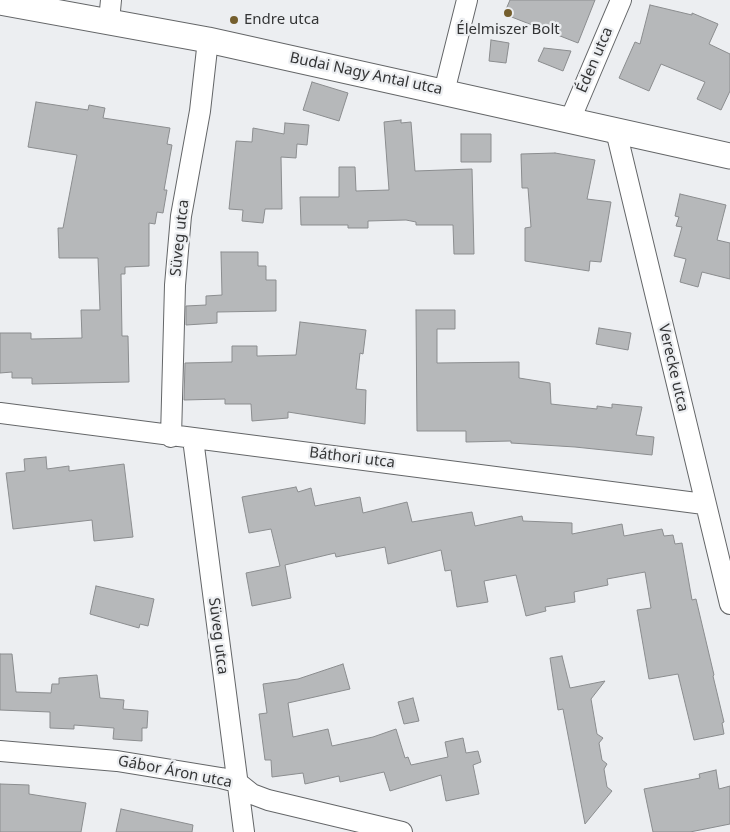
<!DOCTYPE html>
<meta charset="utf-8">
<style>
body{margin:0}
canvas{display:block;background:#eceef1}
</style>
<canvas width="730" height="832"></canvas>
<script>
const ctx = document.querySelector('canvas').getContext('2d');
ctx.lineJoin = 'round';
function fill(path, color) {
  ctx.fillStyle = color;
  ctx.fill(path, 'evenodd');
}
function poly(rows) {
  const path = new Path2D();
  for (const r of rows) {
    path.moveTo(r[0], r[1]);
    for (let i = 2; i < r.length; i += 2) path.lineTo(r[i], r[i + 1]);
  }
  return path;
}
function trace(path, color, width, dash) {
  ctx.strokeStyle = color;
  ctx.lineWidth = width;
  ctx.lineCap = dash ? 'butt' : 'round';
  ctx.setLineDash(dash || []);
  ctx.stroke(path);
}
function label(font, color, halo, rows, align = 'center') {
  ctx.font = font + ' "Noto Sans",sans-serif';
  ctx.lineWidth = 4.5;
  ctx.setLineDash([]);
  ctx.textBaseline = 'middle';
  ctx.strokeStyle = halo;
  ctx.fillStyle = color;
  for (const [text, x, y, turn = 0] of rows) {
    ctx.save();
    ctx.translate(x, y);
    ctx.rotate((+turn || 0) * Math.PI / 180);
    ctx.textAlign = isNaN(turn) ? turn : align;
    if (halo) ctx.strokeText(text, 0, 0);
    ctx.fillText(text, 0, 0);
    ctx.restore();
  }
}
const building = poly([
 [510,0,595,0,578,43,504,14,510,0],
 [650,5,692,15,692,13,718,24,709,44,730,54,730,91,721,110,697,99,705,82,661,64,649,91,619,78,635,42,640,44,650,5],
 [491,40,509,43,506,63,489,61,491,40],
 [544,48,571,51,563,71,538,61,544,48],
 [312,82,348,93,339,121,303,110,312,82],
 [36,102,88,110,89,105,105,108,103,118,170,128,167,144,172,145,164,190,167,190,163,213,157,212,155,224,149,223,149,266,125,267,125,274,121,274,122,336,128,336,129,382,32,384,32,378,12,378,12,372,0,373,0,333,31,333,31,339,82,338,81,310,100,310,98,258,59,258,58,228,63,228,77,155,28,147,36,102],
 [401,120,401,123,411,122,415,171,472,169,474,254,454,254,453,225,416,225,416,222,406,220,368,221,368,228,348,228,348,225,301,225,300,197,339,197,339,167,355,167,356,191,389,190,384,122,401,120],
 [285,123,309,125,307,145,297,144,296,158,281,157,282,209,265,209,263,223,242,221,243,210,229,209,236,141,252,142,253,128,284,134,285,123],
 [461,134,491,134,491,162,461,162,461,134],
 [555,153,595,160,587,199,611,202,601,262,590,261,589,271,525,261,525,228,531,227,528,188,522,188,521,154,555,153],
 [680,194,726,205,717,240,730,243,730,279,702,272,698,287,680,282,686,259,674,256,682,227,676,226,679,217,675,216,680,194],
 [221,252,258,252,258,266,266,266,266,280,276,280,276,311,217,312,217,323,186,325,186,306,206,305,206,296,222,295,221,252],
 [416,310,455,310,455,329,437,329,437,363,519,362,519,378,550,383,551,404,597,409,597,406,612,408,612,404,642,407,636,435,654,437,652,455,575,447,511,443,511,441,466,442,466,431,417,431,416,310],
 [300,322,366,330,363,354,360,353,356,389,366,390,365,424,288,412,288,418,252,421,251,404,225,404,225,399,184,400,185,363,232,362,232,346,257,346,257,356,296,355,300,322],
 [599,328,631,333,628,350,596,344,599,328],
 [46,457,47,469,69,466,69,471,124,464,133,537,94,541,92,520,13,529,6,473,25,471,24,459,46,457],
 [296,487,298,492,311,488,315,506,360,497,363,513,407,502,412,522,472,512,475,526,522,516,523,521,572,523,572,534,622,524,624,536,662,529,664,536,673,535,675,544,682,543,692,600,696,599,714,675,713,676,724,722,722,723,724,734,694,740,678,674,649,679,637,610,651,608,645,572,607,579,608,585,574,592,575,602,545,607,546,611,526,616,516,575,484,581,488,602,457,607,451,570,445,571,441,550,388,564,385,547,336,557,335,553,285,565,291,598,252,606,246,573,280,566,271,529,249,533,242,497,296,487],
 [96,586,154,599,148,626,140,624,139,628,90,614,96,586],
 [0,654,12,654,16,692,51,693,52,684,59,684,59,678,97,675,100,698,124,700,123,709,148,711,147,728,142,728,142,741,113,739,114,728,74,725,74,729,50,728,50,712,0,710,0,654],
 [562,656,570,688,605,681,591,699,597,734,603,738,599,743,602,760,607,764,604,769,607,787,612,791,585,824,563,709,558,710,550,658,562,656],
 [343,664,350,689,288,703,293,737,328,729,332,746,373,737,396,729,405,758,408,757,411,765,448,757,445,742,463,738,466,753,478,751,481,762,473,765,479,794,446,801,441,775,390,791,384,772,340,782,339,776,305,784,303,773,272,777,271,760,265,760,259,714,267,713,263,684,298,679,343,664],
 [413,698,419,721,404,724,398,702,413,698],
 [716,770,719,789,730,786,730,824,690,832,653,832,644,789,700,778,699,774,716,770],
 [0,784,29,785,29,794,86,803,81,832,0,832,0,784],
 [121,809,193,825,192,832,116,832,121,809]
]);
fill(building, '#b6b8ba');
trace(building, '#8b8d8f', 1);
const minor = poly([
 [109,21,111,0],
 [444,92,467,0],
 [570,120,621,0],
 [616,131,730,604],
 [0,413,704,504],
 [171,437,175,285,181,216,200,111,208,40],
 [193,439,244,832],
 [0,751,117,761,221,778,237,782,252,794,268,800,402,832]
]);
const tertiary = poly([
 [0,2,208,40,730,156]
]);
trace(minor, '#646668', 22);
trace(tertiary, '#646668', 27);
trace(minor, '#fff', 20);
trace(tertiary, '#fff', 25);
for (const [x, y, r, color] of [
 [508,13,5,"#745e2d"],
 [234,20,5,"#745e2d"]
]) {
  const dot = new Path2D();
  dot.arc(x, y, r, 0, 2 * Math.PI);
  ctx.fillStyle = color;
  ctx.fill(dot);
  trace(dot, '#eceef1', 2);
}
label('15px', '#343536', '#eceef1', [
 ["Endre utca",244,20],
 ["Élelmiszer Bolt",508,30,"center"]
], 'left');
label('15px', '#343536', '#eceef1', [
 ["Éden utca",595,60,-67],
 ["Budai Nagy Antal utca",366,74,12],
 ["Süveg utca",180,238,-84],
 ["Verecke utca",673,368,77],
 ["Báthori utca",352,458,7],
 ["Süveg utca",218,636,83],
 ["Gábor Áron utca",175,772,11]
]);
</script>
